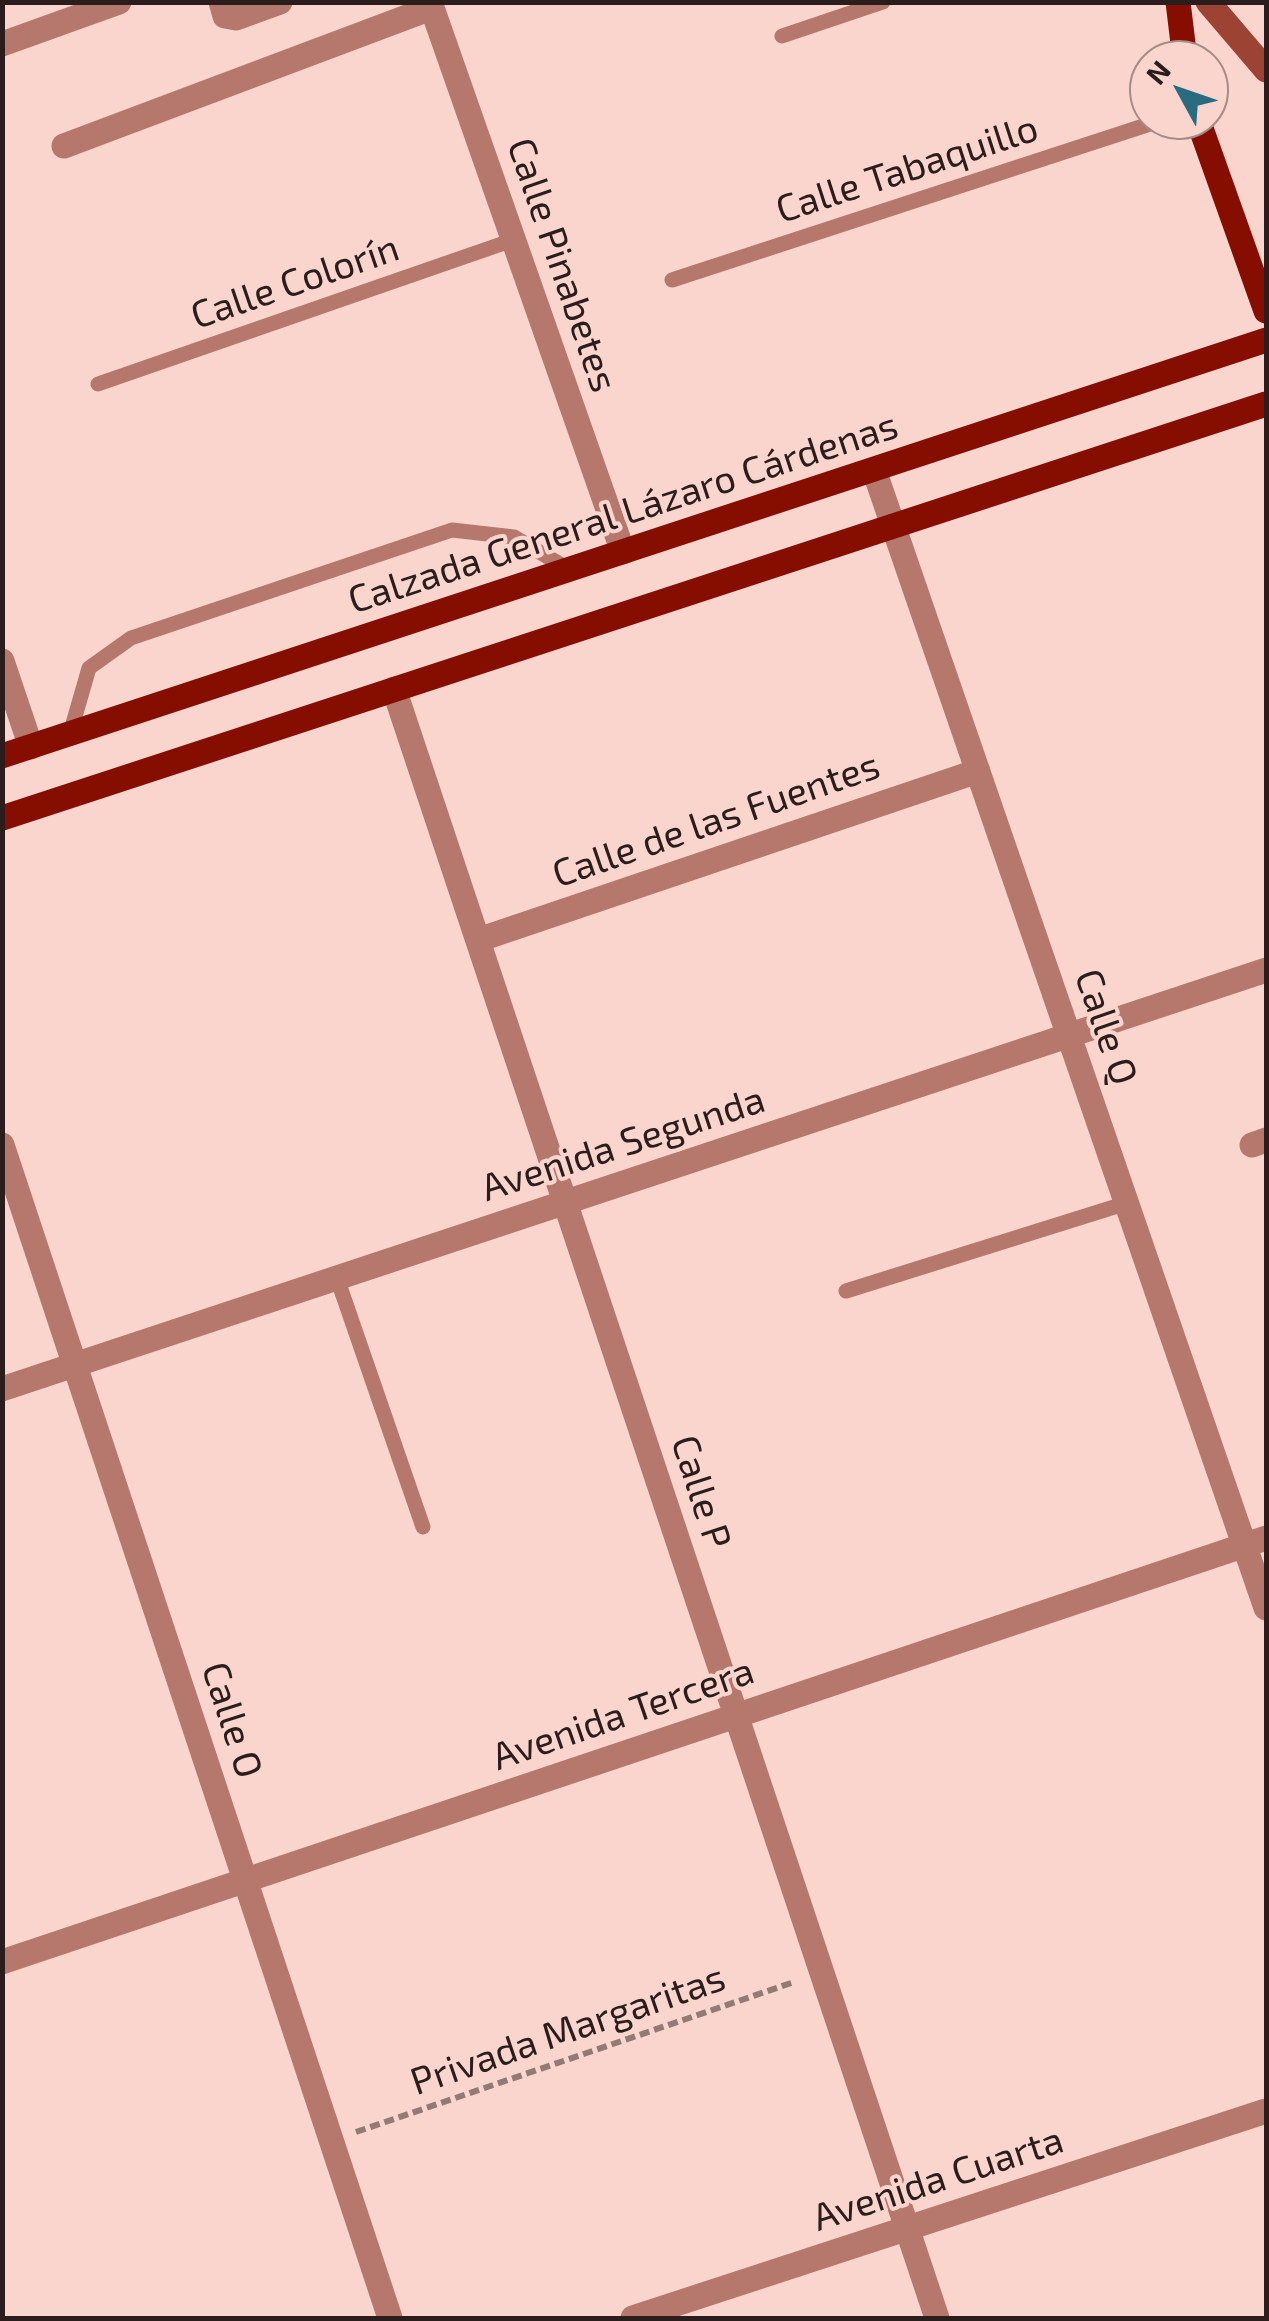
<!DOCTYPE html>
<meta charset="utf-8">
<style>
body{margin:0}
#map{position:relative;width:1269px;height:2321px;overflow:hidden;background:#f9d5ce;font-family:"Exo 2",sans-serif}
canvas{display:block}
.frame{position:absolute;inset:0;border:5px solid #2a1d1b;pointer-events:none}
.north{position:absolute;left:1129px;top:40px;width:100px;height:100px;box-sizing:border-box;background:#f9d5ce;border:2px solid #a68b86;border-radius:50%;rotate:310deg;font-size:28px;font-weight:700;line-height:40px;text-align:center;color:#2a1d1b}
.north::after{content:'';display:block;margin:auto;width:35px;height:45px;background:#2b6b7f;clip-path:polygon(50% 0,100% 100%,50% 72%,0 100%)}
</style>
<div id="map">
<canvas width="1269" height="2321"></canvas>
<div class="frame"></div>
<div class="north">N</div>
</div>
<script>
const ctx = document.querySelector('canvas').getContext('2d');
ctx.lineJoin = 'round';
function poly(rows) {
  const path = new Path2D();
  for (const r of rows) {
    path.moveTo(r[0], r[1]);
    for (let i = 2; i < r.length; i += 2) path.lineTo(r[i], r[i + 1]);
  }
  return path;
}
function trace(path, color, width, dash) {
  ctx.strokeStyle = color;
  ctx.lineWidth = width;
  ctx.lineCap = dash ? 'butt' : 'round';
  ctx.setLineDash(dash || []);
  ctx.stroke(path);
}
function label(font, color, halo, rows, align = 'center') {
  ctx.font = font + ' "Exo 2",sans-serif';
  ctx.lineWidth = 8;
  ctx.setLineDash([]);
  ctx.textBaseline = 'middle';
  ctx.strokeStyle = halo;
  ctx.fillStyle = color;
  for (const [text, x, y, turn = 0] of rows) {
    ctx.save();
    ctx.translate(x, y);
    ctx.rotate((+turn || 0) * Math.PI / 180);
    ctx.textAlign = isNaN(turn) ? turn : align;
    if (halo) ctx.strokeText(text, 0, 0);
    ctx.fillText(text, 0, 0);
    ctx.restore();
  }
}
trace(poly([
 [356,2132,794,1982]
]), '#937a75', 6, [10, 5]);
trace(poly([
 [782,36,883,2],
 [672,280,1162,120],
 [98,384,513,240],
 [70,734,89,668,131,638,452,530,514,537,570,570],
 [337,1278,423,1527],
 [846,1291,1127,1203]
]), '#b6786c', 15);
trace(poly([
 [221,2,225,16,236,18,280,2],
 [430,2,623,552],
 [2,44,119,2],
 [64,146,431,8],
 [874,470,1266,1608],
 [2,661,31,747],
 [394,689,937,2318],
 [478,940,978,771],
 [2,1145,390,2318],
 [1252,1145,1266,1140],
 [2,1389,1266,970],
 [2,1962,1266,1538],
 [633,2318,1266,2111]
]), '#b6786c', 25);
trace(poly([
 [1208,2,1266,70]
]), '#9c4334', 25);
trace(poly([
 [1178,2,1185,60],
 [1198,120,1266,311],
 [2,756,1266,340],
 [2,818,1266,404]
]), '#860e00', 25);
label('38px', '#2a1d1b', '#f9d5ce', [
 ["Calle Tabaquillo",907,169,-18],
 ["Calle Pinabetes",562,265,71],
 ["Calle Colorín",295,282,-19],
 ["Calzada General Lázaro Cárdenas",623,513,-18],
 ["Calle de las Fuentes",716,820,-19],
 ["Calle Q",1106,1027,71],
 ["Avenida Segunda",623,1144,-18],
 ["Calle P",701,1492,72],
 ["Avenida Tercera",623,1714,-19],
 ["Calle O",232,1720,72],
 ["Privada Margaritas",568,2030,-19],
 ["Avenida Cuarta",938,2179,-18]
]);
</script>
